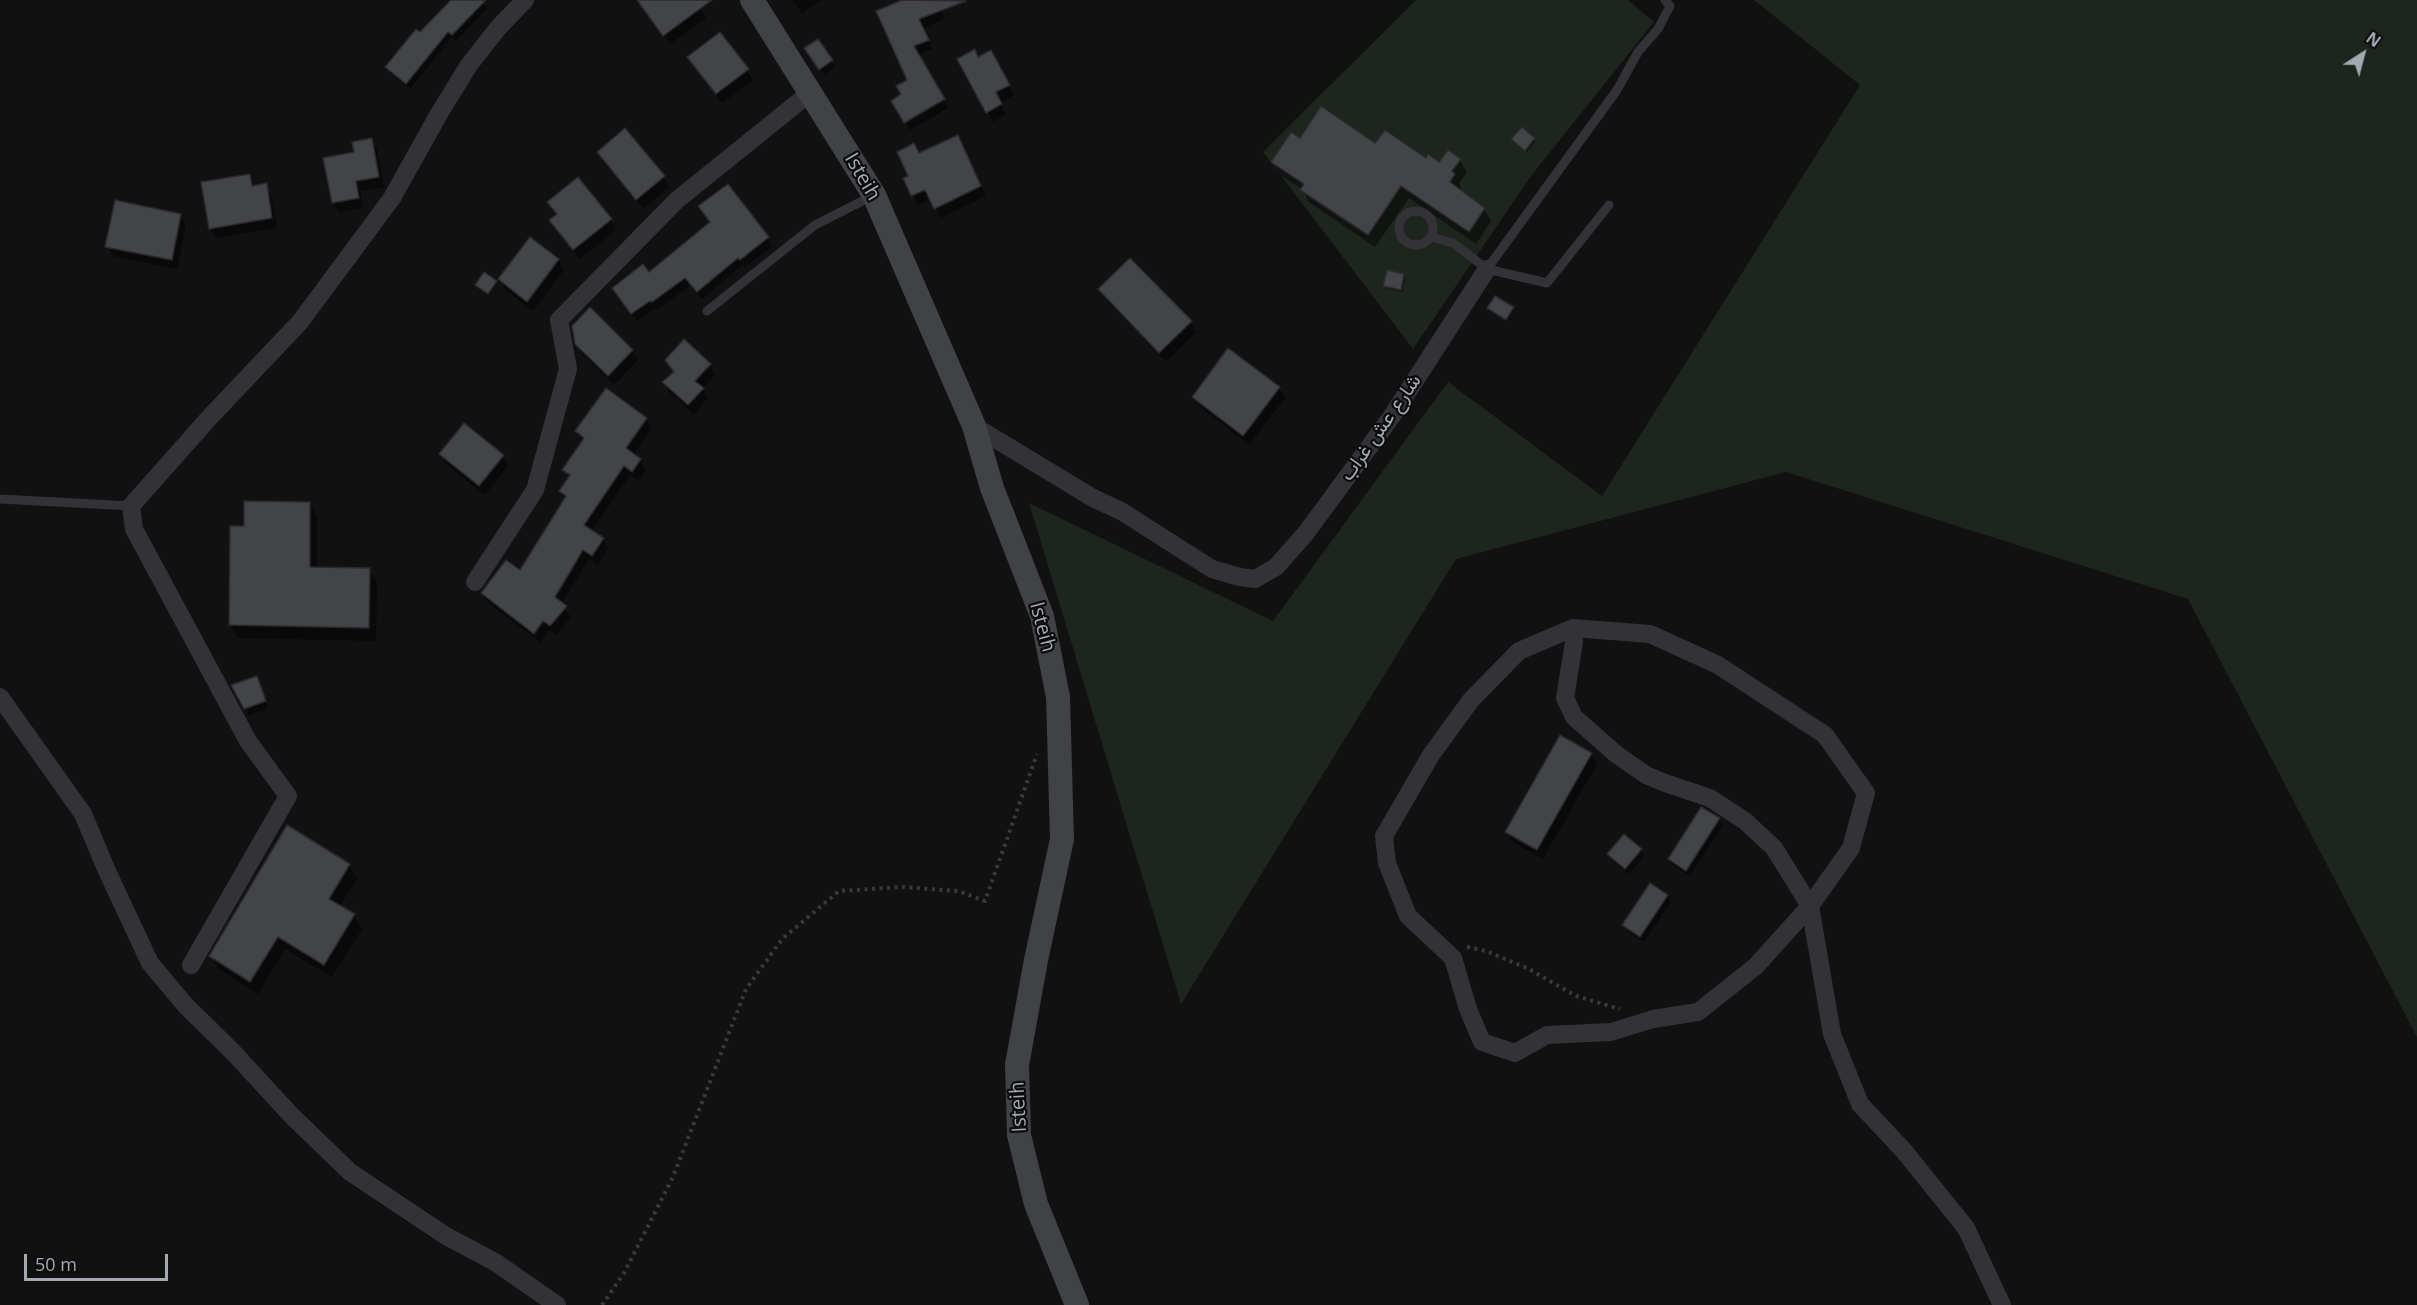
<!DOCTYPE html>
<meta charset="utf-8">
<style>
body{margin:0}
#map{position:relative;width:2417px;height:1305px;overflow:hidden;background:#111112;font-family:"Open Sans",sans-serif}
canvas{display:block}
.north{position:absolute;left:2333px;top:24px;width:60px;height:60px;-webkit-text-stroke:4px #0c0c0d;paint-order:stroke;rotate:36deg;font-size:16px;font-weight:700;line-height:24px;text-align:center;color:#a4a9b1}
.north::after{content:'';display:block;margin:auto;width:21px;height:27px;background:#a4a9b1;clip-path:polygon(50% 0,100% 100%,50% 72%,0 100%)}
.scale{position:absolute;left:24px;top:1254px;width:144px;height:27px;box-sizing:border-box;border:3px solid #a4a9b1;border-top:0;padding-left:8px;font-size:18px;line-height:21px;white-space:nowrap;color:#a4a9b1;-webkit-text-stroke:4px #0c0c0d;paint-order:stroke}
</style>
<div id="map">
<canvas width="2417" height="1305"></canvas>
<div class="north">N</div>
<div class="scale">50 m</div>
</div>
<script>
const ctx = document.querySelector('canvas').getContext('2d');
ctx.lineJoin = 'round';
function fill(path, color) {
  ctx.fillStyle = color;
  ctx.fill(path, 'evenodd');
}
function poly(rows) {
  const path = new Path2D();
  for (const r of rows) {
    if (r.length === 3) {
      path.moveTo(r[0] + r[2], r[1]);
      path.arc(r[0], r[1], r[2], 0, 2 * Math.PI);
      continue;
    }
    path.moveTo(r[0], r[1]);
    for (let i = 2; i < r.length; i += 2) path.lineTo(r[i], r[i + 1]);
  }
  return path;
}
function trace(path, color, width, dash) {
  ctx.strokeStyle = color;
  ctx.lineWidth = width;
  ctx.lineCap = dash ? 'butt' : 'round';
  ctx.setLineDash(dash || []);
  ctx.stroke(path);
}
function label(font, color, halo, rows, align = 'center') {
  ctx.font = font + ' "Open Sans",Vazirmatn,sans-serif';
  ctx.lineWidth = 4.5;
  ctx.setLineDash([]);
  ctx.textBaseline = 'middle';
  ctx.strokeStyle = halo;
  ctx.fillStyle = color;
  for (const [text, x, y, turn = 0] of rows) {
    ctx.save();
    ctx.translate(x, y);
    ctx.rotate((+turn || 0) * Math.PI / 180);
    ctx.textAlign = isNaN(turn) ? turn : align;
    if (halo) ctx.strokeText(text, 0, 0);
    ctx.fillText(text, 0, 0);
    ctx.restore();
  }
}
fill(poly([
 [1416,0,1628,0,1654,22,1531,176,1413,349,1263,152],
 [1754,0,2417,0,2417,1037,2188,599,1786,472,1456,559,1181,1004,1029,503,1273,621,1448,382,1602,496,1860,85]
]), '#1e241e');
fill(poly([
 [454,0,481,0,487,8,456,41,452,37,410,89,390,73,387,67],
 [637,0,695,0,706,18,670,44],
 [792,0,821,0,802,13],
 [906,0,938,0,945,19,923,28,932,49,918,55,948,108,910,130,893,101,902,95,909,81,878,12],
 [818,41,835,67,824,75,810,55],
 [975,51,979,58,990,52,1014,95,1000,103,1006,114,993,122,959,60],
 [689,58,747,70,753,80,722,103],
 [1522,129,1535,142,1527,152,1515,142],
 [371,140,377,149,384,187,360,191,363,208,339,212,333,203,356,153],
 [1300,140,1375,145,1440,165,1460,160,1467,173,1459,183,1461,188,1459,191,1484,209,1491,221,1476,244,1409,198,1375,247,1309,202,1302,189,1280,175,1273,162],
 [963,146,986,196,941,218,931,199,918,205,905,179,910,177,920,155],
 [598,152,663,177,669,187,643,209],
 [249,175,255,187,266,185,271,195,277,228,216,238,210,228],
 [728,186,773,246,745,267,743,264,702,299,691,285,658,309,655,308,637,321,618,296,649,274,711,223],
 [549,202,611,220,616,230,580,259,551,221,557,216],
 [180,216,186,225,177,269,113,256,107,246],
 [530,239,558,260,564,270,533,311,505,289,500,280],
 [1403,276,1405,278,1402,292,1386,288,1385,286],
 [495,282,497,284,489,295,477,285],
 [1100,289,1191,322,1196,332,1166,362,1106,299],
 [1489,308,1512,308,1514,311,1507,321],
 [576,343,632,351,638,360,614,385,582,354],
 [1229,350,1279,388,1285,398,1249,445,1200,407,1194,397],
 [667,360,710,365,715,375,702,389,708,398,694,414,669,392,664,382,675,373],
 [606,390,646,419,652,429,633,455,640,460,646,470,638,481,630,475,591,532,603,539,608,548,598,565,589,559,561,604,571,617,556,635,549,630,540,642,488,603,482,594,521,573,565,499,560,492,569,479,564,470,583,441,577,431],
 [441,454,502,456,508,466,485,495,446,464],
 [310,504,317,517,317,568,369,569,377,583,376,641,238,638,230,625,245,528],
 [256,677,268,708,249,715,233,686],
 [1591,754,1597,764,1543,859,1512,842,1507,832],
 [1719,819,1723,825,1690,876,1673,865,1669,859],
 [1640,850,1644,856,1629,874,1612,860,1609,854],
 [349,865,357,879,339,907,354,915,362,929,332,977,285,949,258,994,219,969,211,956],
 [1667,896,1671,902,1644,942,1628,931,1624,925]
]), '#0007');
const building = poly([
 [451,0,486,0,452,35,448,32,406,84,385,67,416,29,420,32,451,0],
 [637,0,712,0,663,36,637,0],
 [902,0,966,1,919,19,929,40,914,46,945,99,904,123,891,101,901,94,896,86,907,80,876,11,902,0],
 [720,32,749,69,716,94,687,57,720,32],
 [818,39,833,60,819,70,804,48,818,39],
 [975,49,978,57,991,50,1010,85,996,92,1002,104,986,113,957,59,975,49],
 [1321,106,1375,143,1385,130,1426,158,1428,154,1439,162,1448,150,1461,159,1452,171,1455,174,1450,182,1485,208,1469,232,1401,186,1368,235,1300,190,1304,184,1271,162,1291,132,1300,138,1321,106],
 [1522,127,1535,138,1525,151,1511,139,1522,127],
 [625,128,665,176,636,200,597,152,625,128],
 [958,135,981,186,934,209,925,190,911,196,903,178,908,176,897,152,914,143,919,153,958,135],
 [372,138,379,177,356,181,359,198,332,203,323,158,354,152,352,142,372,138],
 [250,174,252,186,267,183,272,218,209,229,201,182,250,174],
 [578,177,612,219,573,250,549,220,557,214,547,202,578,177],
 [728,184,769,237,740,260,738,258,697,292,685,278,652,302,650,301,631,314,612,288,643,264,649,272,710,222,698,206,728,184],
 [115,200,181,214,172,260,105,247,115,200],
 [530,237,559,259,527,302,498,279,530,237],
 [1130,258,1192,321,1159,353,1098,289,1130,258],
 [1387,270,1404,274,1401,290,1383,286,1387,270],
 [484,272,497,281,488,294,475,285,484,272],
 [1495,296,1514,307,1506,320,1487,308,1495,296],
 [590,307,633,350,608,376,575,344,572,326,590,307],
 [684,339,711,364,695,381,704,388,688,405,662,382,674,372,665,360,684,339],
 [1228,348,1280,387,1243,436,1192,397,1228,348],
 [606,388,647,418,626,448,641,459,632,472,624,466,584,525,604,538,592,556,583,550,555,597,567,606,550,626,543,621,534,634,481,593,506,560,520,570,566,496,559,491,570,475,562,470,584,438,575,431,606,388],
 [464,423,504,455,479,486,439,454,464,423],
 [244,501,310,502,310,567,370,568,369,628,229,625,230,526,244,526,244,501],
 [257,676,266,701,244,709,231,685,257,676],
 [1560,735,1592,753,1537,850,1505,832,1560,735],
 [1701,807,1720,818,1686,871,1668,859,1701,807],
 [287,825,350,864,329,899,355,914,324,965,278,937,250,982,209,956,287,825],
 [1624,834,1642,849,1625,869,1607,854,1624,834],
 [1650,883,1668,895,1640,937,1622,925,1650,883]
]);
fill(building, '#434447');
trace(building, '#2b2b2e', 1.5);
trace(poly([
 [1467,947,1486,951,1529,969,1576,996,1620,1009],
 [602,1305,624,1273,673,1177,746,989,782,939,839,891,901,887,958,891,985,901,1037,754]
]), '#393a3d', 4, [3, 4.5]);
trace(poly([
 [1416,228,17],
 [1431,237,1453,243,1487,269,1547,283,1609,205],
 [1487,269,1617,90,1638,52,1658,29,1670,6,1665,0],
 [707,311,815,225,874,195],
 [0,499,131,506]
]), '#333337', 9);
trace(poly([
 [974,426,1093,498,1121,511,1212,569,1240,577,1255,579,1276,567,1306,533,1392,416,1487,269],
 [475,582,535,490,568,369,559,320,677,200,811,92],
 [1573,628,1650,634,1718,665,1825,735,1866,793,1851,848,1810,906,1756,966,1698,1012,1653,1019,1611,1032,1547,1035,1515,1053,1482,1042,1468,1009,1453,958,1408,916,1387,863,1384,836,1431,755,1471,700,1519,651,1573,628],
 [1573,628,1574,642,1565,698,1574,717,1616,754,1646,775,1665,783,1710,798,1745,821,1774,848,1810,906,1832,1034,1860,1104,1904,1151,1966,1228,2002,1305],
 [0,697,83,814,107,871,150,963,186,1006,233,1052,291,1115,350,1172,446,1236,495,1262,557,1305],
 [191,965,288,796,248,741,134,529,131,506,209,418,300,322,392,198,440,112,469,65,498,28,525,0]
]), '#333337', 18);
trace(poly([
 [752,0,874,195,974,426,992,488,1042,616,1058,697,1062,839,1036,960,1017,1065,1019,1135,1036,1204,1077,1305]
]), '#414246', 24);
label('20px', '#a4a9b1', '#0c0c0d', [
 ["Isteih",862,177,60],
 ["شارع عش غراب",1381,428,-55],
 ["Isteih",1042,627,75],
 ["Isteih",1019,1107,-93]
]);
</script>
